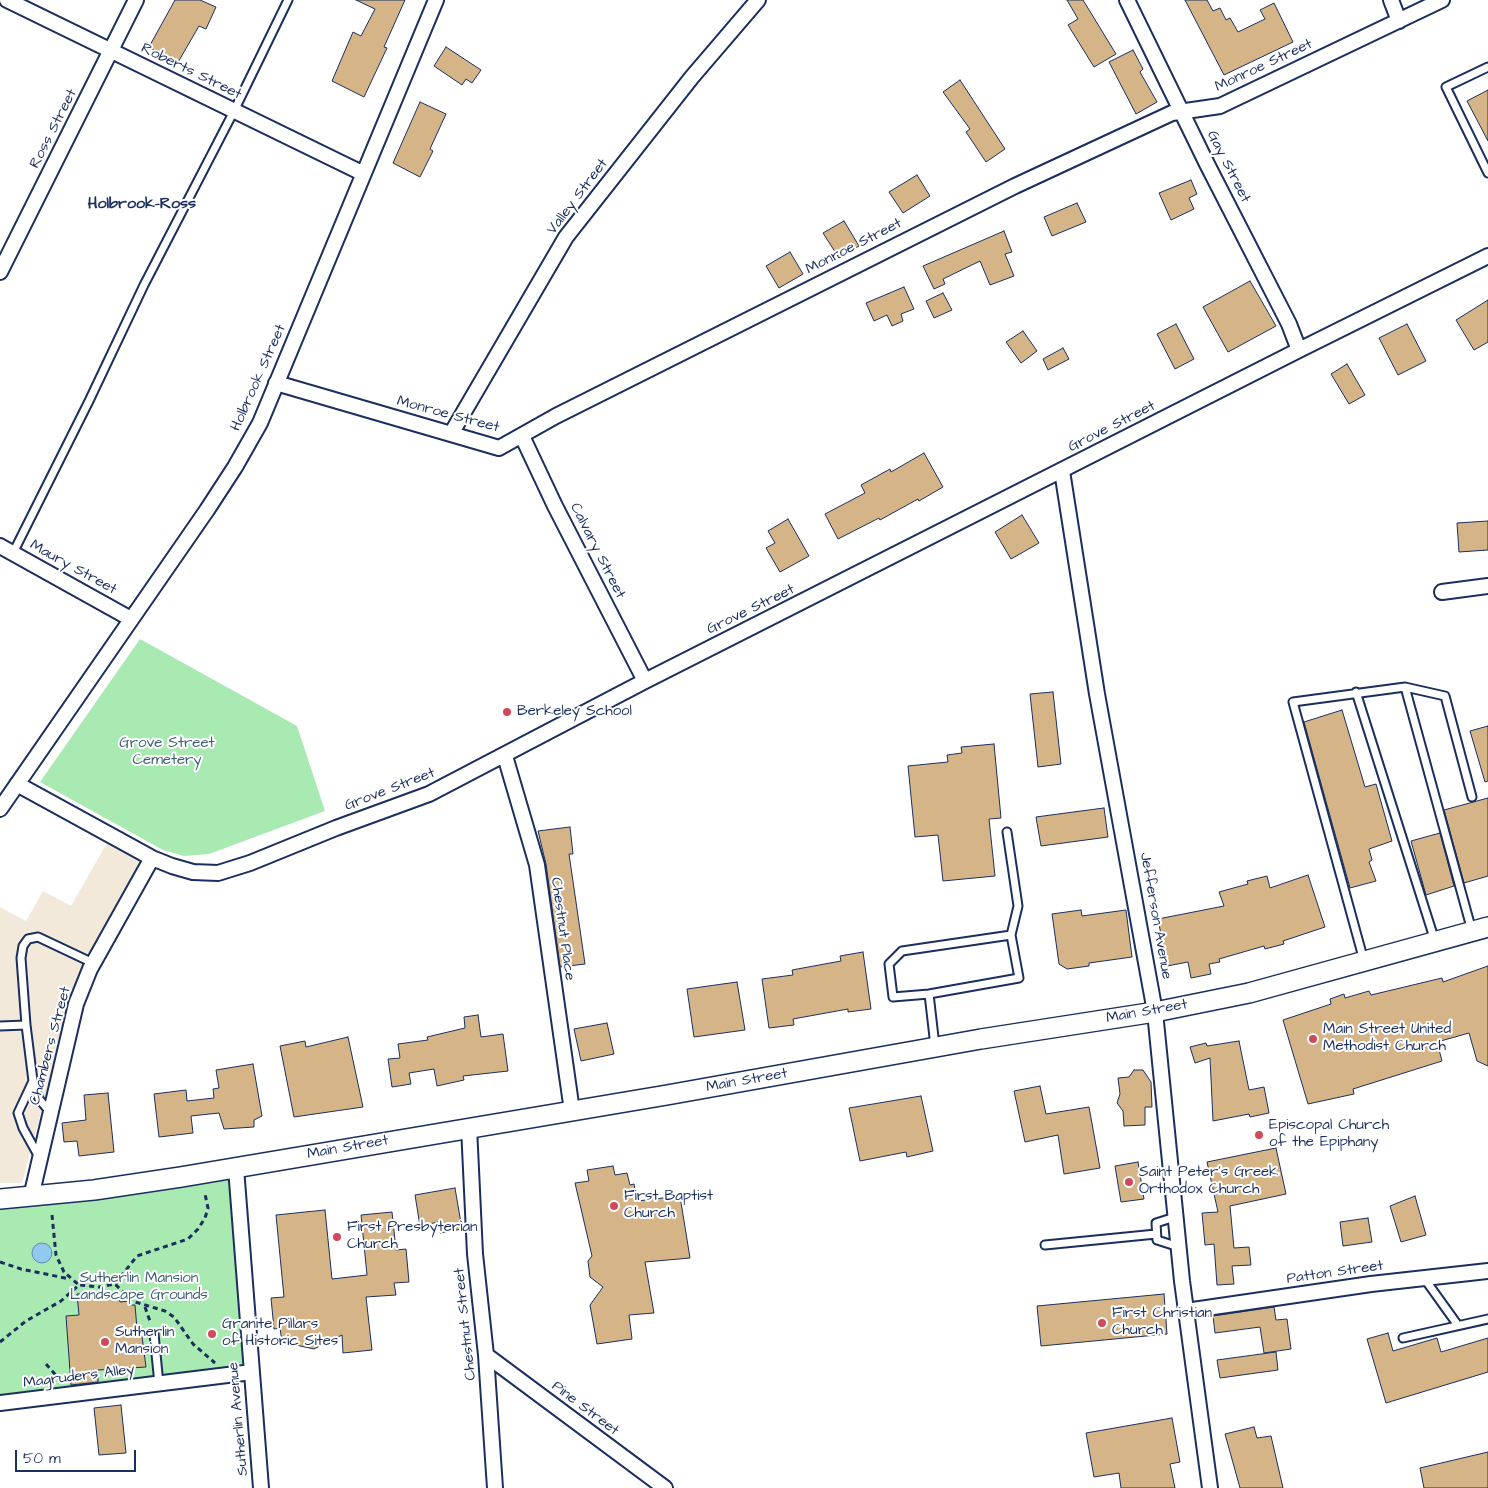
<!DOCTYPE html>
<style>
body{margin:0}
#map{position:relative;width:1488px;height:1488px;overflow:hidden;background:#fff;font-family:"Architects Daughter",sans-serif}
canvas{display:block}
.scale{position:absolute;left:15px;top:1450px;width:121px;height:22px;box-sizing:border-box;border:2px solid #1b2f5e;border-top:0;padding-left:6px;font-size:15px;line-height:18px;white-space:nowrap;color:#1b2f5e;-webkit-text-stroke:4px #fff;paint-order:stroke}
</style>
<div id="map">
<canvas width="1488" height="1488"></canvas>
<div class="scale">50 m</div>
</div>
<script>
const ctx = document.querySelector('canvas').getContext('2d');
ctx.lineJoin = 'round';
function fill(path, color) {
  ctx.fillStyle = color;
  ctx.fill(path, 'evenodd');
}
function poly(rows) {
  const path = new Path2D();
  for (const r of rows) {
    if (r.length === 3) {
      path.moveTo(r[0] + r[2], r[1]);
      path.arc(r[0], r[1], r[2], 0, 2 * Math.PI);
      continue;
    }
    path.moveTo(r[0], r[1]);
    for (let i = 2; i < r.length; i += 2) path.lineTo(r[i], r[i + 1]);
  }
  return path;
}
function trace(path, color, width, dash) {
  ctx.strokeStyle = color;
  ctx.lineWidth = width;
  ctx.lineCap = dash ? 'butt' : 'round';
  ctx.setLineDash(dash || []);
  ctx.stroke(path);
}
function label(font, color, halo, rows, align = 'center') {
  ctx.font = font + ' "Architects Daughter",sans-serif';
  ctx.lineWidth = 4;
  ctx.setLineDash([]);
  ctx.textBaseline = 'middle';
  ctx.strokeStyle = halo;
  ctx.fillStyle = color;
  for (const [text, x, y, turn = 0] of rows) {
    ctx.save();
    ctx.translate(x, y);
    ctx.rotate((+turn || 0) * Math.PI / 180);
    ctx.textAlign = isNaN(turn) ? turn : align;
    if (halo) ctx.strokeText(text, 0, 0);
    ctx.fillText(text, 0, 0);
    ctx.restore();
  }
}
fill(poly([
 [108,841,144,860,82,973,68,1011,22,1183,0,1183,0,907,26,921,43,891,71,906]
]), '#f2e9db');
fill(poly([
 [140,639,297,726,325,811,209,854,184,856,163,850,40,782],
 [236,1168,252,1372,0,1409,0,1199]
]), '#a9e9b2');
const water = poly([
 [42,1253,10]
]);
fill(water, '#92c9f0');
trace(water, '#628bb6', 1);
const building = poly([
 [175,0,200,0,216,7,206,29,199,26,177,64,149,47,175,0],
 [356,0,405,0,384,47,387,48,364,97,332,81,353,32,361,36,375,9,356,0],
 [1067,0,1083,0,1116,54,1094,67,1068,25,1078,19,1067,0],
 [1185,0,1207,0,1213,11,1220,8,1226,20,1230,18,1238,32,1265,19,1260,10,1274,3,1293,42,1224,75,1185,0],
 [446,47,481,70,472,83,466,79,462,85,434,66,446,47],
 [1133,50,1143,69,1140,72,1157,102,1136,114,1109,62,1133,50],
 [960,80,1005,149,986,162,966,132,970,129,943,92,960,80],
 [1488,90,1488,141,1467,101,1488,90],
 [420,102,446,114,430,149,433,151,420,177,393,163,420,102],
 [917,175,930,196,903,213,889,192,917,175],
 [1191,180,1197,194,1189,198,1194,209,1171,220,1159,193,1191,180],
 [1077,203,1086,222,1052,236,1044,217,1077,203],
 [844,221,859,246,839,258,823,233,844,221],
 [1004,231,1012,252,1005,254,1014,276,990,285,980,261,943,279,945,284,934,289,923,266,1004,231],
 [790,252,803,274,779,288,766,266,790,252],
 [1250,281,1276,326,1228,352,1203,307,1250,281],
 [904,287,914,309,901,314,903,321,892,326,887,315,874,321,866,303,904,287],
 [943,293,952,310,934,318,926,301,943,293],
 [1488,300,1488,342,1474,350,1456,320,1488,300],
 [1176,324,1194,359,1175,369,1157,334,1176,324],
 [1407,324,1426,361,1398,375,1379,338,1407,324],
 [1023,331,1037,351,1021,363,1006,342,1023,331],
 [1063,348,1069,359,1048,370,1043,359,1063,348],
 [1347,364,1365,395,1349,404,1331,374,1347,364],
 [924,453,943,487,919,501,918,499,880,520,879,518,838,539,825,514,865,493,861,485,890,469,891,472,924,453],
 [1022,515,1039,543,1011,559,995,532,1022,515],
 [788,519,809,556,780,572,766,548,775,543,768,531,788,519],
 [1488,521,1488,550,1459,552,1457,523,1488,521],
 [1053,692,1061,764,1038,767,1030,694,1053,692],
 [1342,710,1365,787,1376,784,1392,841,1369,849,1372,860,1369,862,1376,881,1350,888,1304,722,1342,710],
 [1488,726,1488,781,1485,782,1470,731,1488,726],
 [994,744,1001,818,989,819,995,876,943,881,938,835,915,837,908,766,948,762,947,755,962,753,961,747,994,744],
 [1488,798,1488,876,1464,883,1444,810,1488,798],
 [1104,808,1108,837,1041,846,1036,817,1104,808],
 [570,827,573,854,569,854,585,964,560,967,546,864,538,831,570,827],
 [1440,833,1454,886,1426,895,1411,841,1440,833],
 [1308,875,1325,927,1283,941,1284,944,1265,949,1264,946,1219,959,1220,962,1209,964,1211,974,1191,978,1188,962,1167,966,1158,919,1224,906,1219,892,1248,884,1247,881,1267,876,1270,888,1308,875],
 [1081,910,1082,916,1126,910,1132,957,1089,963,1089,966,1067,969,1059,964,1052,914,1081,910],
 [863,952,871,1009,848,1012,848,1009,793,1019,794,1025,769,1028,762,979,793,975,792,970,841,961,840,956,863,952],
 [1488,966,1488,1066,1477,1061,1469,1033,1437,1042,1442,1061,1353,1089,1354,1094,1308,1104,1283,1020,1331,1004,1330,999,1344,994,1345,998,1369,991,1371,995,1442,978,1443,982,1488,966],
 [737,982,745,1030,694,1037,687,989,737,982],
 [478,1015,481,1037,503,1034,508,1071,463,1076,464,1080,437,1086,434,1069,409,1073,411,1084,392,1087,388,1059,400,1058,398,1044,428,1040,427,1037,465,1028,464,1017,478,1015],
 [607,1023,614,1054,581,1061,574,1029,607,1023],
 [348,1037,363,1107,294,1117,280,1046,305,1041,306,1047,348,1037],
 [1239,1041,1249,1090,1264,1087,1269,1113,1250,1117,1249,1114,1213,1121,1210,1058,1195,1063,1190,1047,1206,1043,1207,1046,1239,1041],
 [253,1064,262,1116,254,1120,254,1127,224,1129,219,1113,191,1116,193,1133,159,1137,154,1094,186,1090,187,1101,214,1098,213,1089,219,1088,216,1070,253,1064],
 [1134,1070,1143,1070,1151,1082,1152,1107,1145,1107,1145,1125,1124,1126,1123,1111,1117,1103,1120,1094,1118,1078,1129,1077,1134,1070],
 [1040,1086,1046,1114,1089,1107,1100,1168,1064,1174,1058,1135,1025,1142,1014,1091,1040,1086],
 [108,1093,114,1152,79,1156,77,1141,64,1142,62,1123,86,1120,84,1095,108,1093],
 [921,1096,933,1151,907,1157,906,1152,860,1161,849,1108,921,1096],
 [1276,1148,1286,1194,1230,1206,1234,1248,1249,1247,1251,1265,1232,1266,1234,1284,1217,1285,1214,1244,1205,1245,1202,1213,1218,1212,1207,1162,1276,1148],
 [1138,1162,1144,1199,1121,1202,1115,1166,1138,1162],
 [613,1166,615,1175,627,1173,630,1185,634,1184,637,1201,680,1196,690,1258,645,1262,654,1313,629,1315,632,1339,597,1344,590,1305,603,1287,590,1277,588,1261,592,1256,575,1183,589,1181,587,1170,613,1166],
 [455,1188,462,1229,440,1233,438,1222,420,1226,415,1195,455,1188],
 [1415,1196,1426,1235,1401,1242,1390,1206,1415,1196],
 [325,1210,332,1279,367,1275,361,1215,392,1212,396,1250,406,1249,409,1282,394,1283,396,1295,366,1297,372,1350,343,1353,342,1335,314,1349,282,1342,280,1328,274,1329,271,1298,284,1297,276,1215,325,1210],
 [1368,1218,1372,1242,1343,1246,1340,1222,1368,1218],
 [118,1293,120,1302,129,1301,130,1305,135,1305,137,1329,141,1329,146,1367,98,1370,98,1382,71,1385,66,1316,79,1315,77,1294,118,1293],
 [1164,1294,1167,1334,1041,1346,1037,1306,1164,1294],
 [1274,1307,1276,1320,1287,1319,1291,1349,1264,1353,1260,1327,1215,1333,1213,1316,1274,1307],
 [1388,1333,1393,1351,1437,1338,1441,1352,1488,1338,1488,1372,1386,1403,1367,1339,1388,1333],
 [1276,1352,1278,1370,1220,1378,1217,1360,1276,1352],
 [121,1405,126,1453,99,1455,94,1408,121,1405],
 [1172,1418,1180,1462,1170,1464,1175,1488,1121,1488,1119,1473,1094,1477,1086,1433,1172,1418],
 [1254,1427,1257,1438,1271,1436,1283,1488,1240,1488,1225,1434,1254,1427],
 [1488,1452,1488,1488,1424,1488,1420,1468,1488,1452]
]);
fill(building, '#d5b588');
trace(building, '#1b2f5e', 1);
const lane = poly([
 [1488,67,1446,87,1488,173],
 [13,553,89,401,144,285,234,111,288,0],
 [1356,692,1435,941],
 [1007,832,1018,906,1011,935],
 [1472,931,1405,687,1445,696,1472,797],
 [1011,935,1019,978,929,994,893,997,889,964,902,951,1011,935],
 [1364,961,1293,702,1405,687],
 [929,994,935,1046],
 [0,1026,26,1025],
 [33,1081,18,1113,23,1128,39,1157],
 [50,1112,39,1099,33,1081,26,1025,21,958,23,946,28,939,38,937,93,963],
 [1175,1217,1156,1223,1157,1240,1179,1247],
 [1045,1245,1156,1234],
 [1424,1278,1457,1324],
 [154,1334,159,1384],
 [1403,1338,1488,1319]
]);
const street = poly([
 [7,0,362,173],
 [1127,0,1207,164,1289,324,1299,350],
 [1391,0,1399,21],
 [0,272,136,0],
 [276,383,499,448,556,416,1015,186,1172,113,1220,106,1442,0],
 [451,434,566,237,692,77,758,0],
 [522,436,555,506,645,681],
 [1062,471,1097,694,1155,1012,1182,1281,1210,1488],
 [0,546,131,619],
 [1442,592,1488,586],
 [505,756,537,865,572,1111],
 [17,784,152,858,172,866,193,872,218,873,250,863,336,828,429,794,645,681,1299,350,1488,256],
 [0,809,207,510,235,467,260,423,436,0],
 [469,1127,475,1254,486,1355,495,1488],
 [236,1168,261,1488],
 [31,1197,76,1004,90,969,152,858],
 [1186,1311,1371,1284,1488,1271],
 [486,1355,665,1488],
 [0,1403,252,1372]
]);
const secondary = poly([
 [0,1199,94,1190,181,1177,667,1095,981,1039,1155,1012,1249,993,1488,927]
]);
trace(lane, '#1b2f5e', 11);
trace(street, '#1b2f5e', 18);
trace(secondary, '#1b2f5e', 22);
trace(poly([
 [52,1215,56,1255,64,1272,79,1285],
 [0,1262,21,1269,70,1279],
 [115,1284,137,1256,188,1239,198,1229,205,1218,208,1208,205,1194],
 [145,1307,151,1324],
 [0,1342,26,1321,61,1301,79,1285,99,1287,115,1284,132,1301,165,1311,174,1317,193,1344,215,1363],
 [46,1364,61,1381]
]), '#1b2f5e', 3, [5, 4]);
trace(lane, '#fff', 7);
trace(street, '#fff', 14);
trace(secondary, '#fff', 19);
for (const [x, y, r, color] of [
 [507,712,5,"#d1495b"],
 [1313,1039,5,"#d1495b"],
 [1259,1135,5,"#d1495b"],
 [1129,1182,5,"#d1495b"],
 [614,1206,5,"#d1495b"],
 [337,1237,5,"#d1495b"],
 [1102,1323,5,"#d1495b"],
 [212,1334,5,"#d1495b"],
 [105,1342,5,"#d1495b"]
]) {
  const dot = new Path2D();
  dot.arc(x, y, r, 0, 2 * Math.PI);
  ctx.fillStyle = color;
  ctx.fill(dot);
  trace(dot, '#fff', 2);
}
label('15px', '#1b2f5e', '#fff', [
 ["Monroe Street",1264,66,-25],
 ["Roberts Street",191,72,26],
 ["Ross Street",54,129,-63],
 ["Gay Street",1228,167,63],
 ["Valley Street",578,197,-53],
 ["Monroe Street",854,247,-27],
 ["Holbrook Street",259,378,-66],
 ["Monroe Street",448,415,15],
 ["Grove Street",1112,427,-27],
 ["Calvary Street",597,551,63],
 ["Maury Street",73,568,29],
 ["Grove Street",751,610,-26],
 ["Grove Street",390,790,-21],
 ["Jefferson Avenue",1155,916,80],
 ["Chestnut Place",562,929,82],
 ["Main Street",1147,1012,-10],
 ["Chambers Street",51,1046,-75],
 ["Main Street",747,1081,-10],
 ["Main Street",348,1148,-10],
 ["Patton Street",1335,1273,-8],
 ["Chestnut Street",466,1324,-96],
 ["Magruders Alley",79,1377,-7],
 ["Pine Street",585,1409,37],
 ["Sutherlin Avenue",239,1419,-95]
]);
label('15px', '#1b2f5e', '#fff', [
 ["Berkeley School",517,712],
 ["Main Street United",1323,1030],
 ["Methodist Church",1323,1047],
 ["Episcopal Church",1269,1126],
 ["of the Epiphany",1269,1143],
 ["Saint Peter's Greek",1139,1173],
 ["Orthodox Church",1139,1190],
 ["First Baptist",624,1197],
 ["Church",624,1214],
 ["First Presbyterian",347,1228],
 ["Church",347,1245],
 ["First Christian",1112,1314],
 ["Church",1112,1331],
 ["Granite Pillars",222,1325],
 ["of Historic Sites",222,1342],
 ["Sutherlin",115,1333],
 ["Mansion",115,1350]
], 'left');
label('15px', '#3e5e73', '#fff', [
 ["Grove Street",167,744],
 ["Cemetery",167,761],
 ["Sutherlin Mansion",139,1279],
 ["Landscape Grounds",139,1296]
]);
label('bold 16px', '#1b2f5e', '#fff', [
 ["Holbrook-Ross",142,205]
]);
</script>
